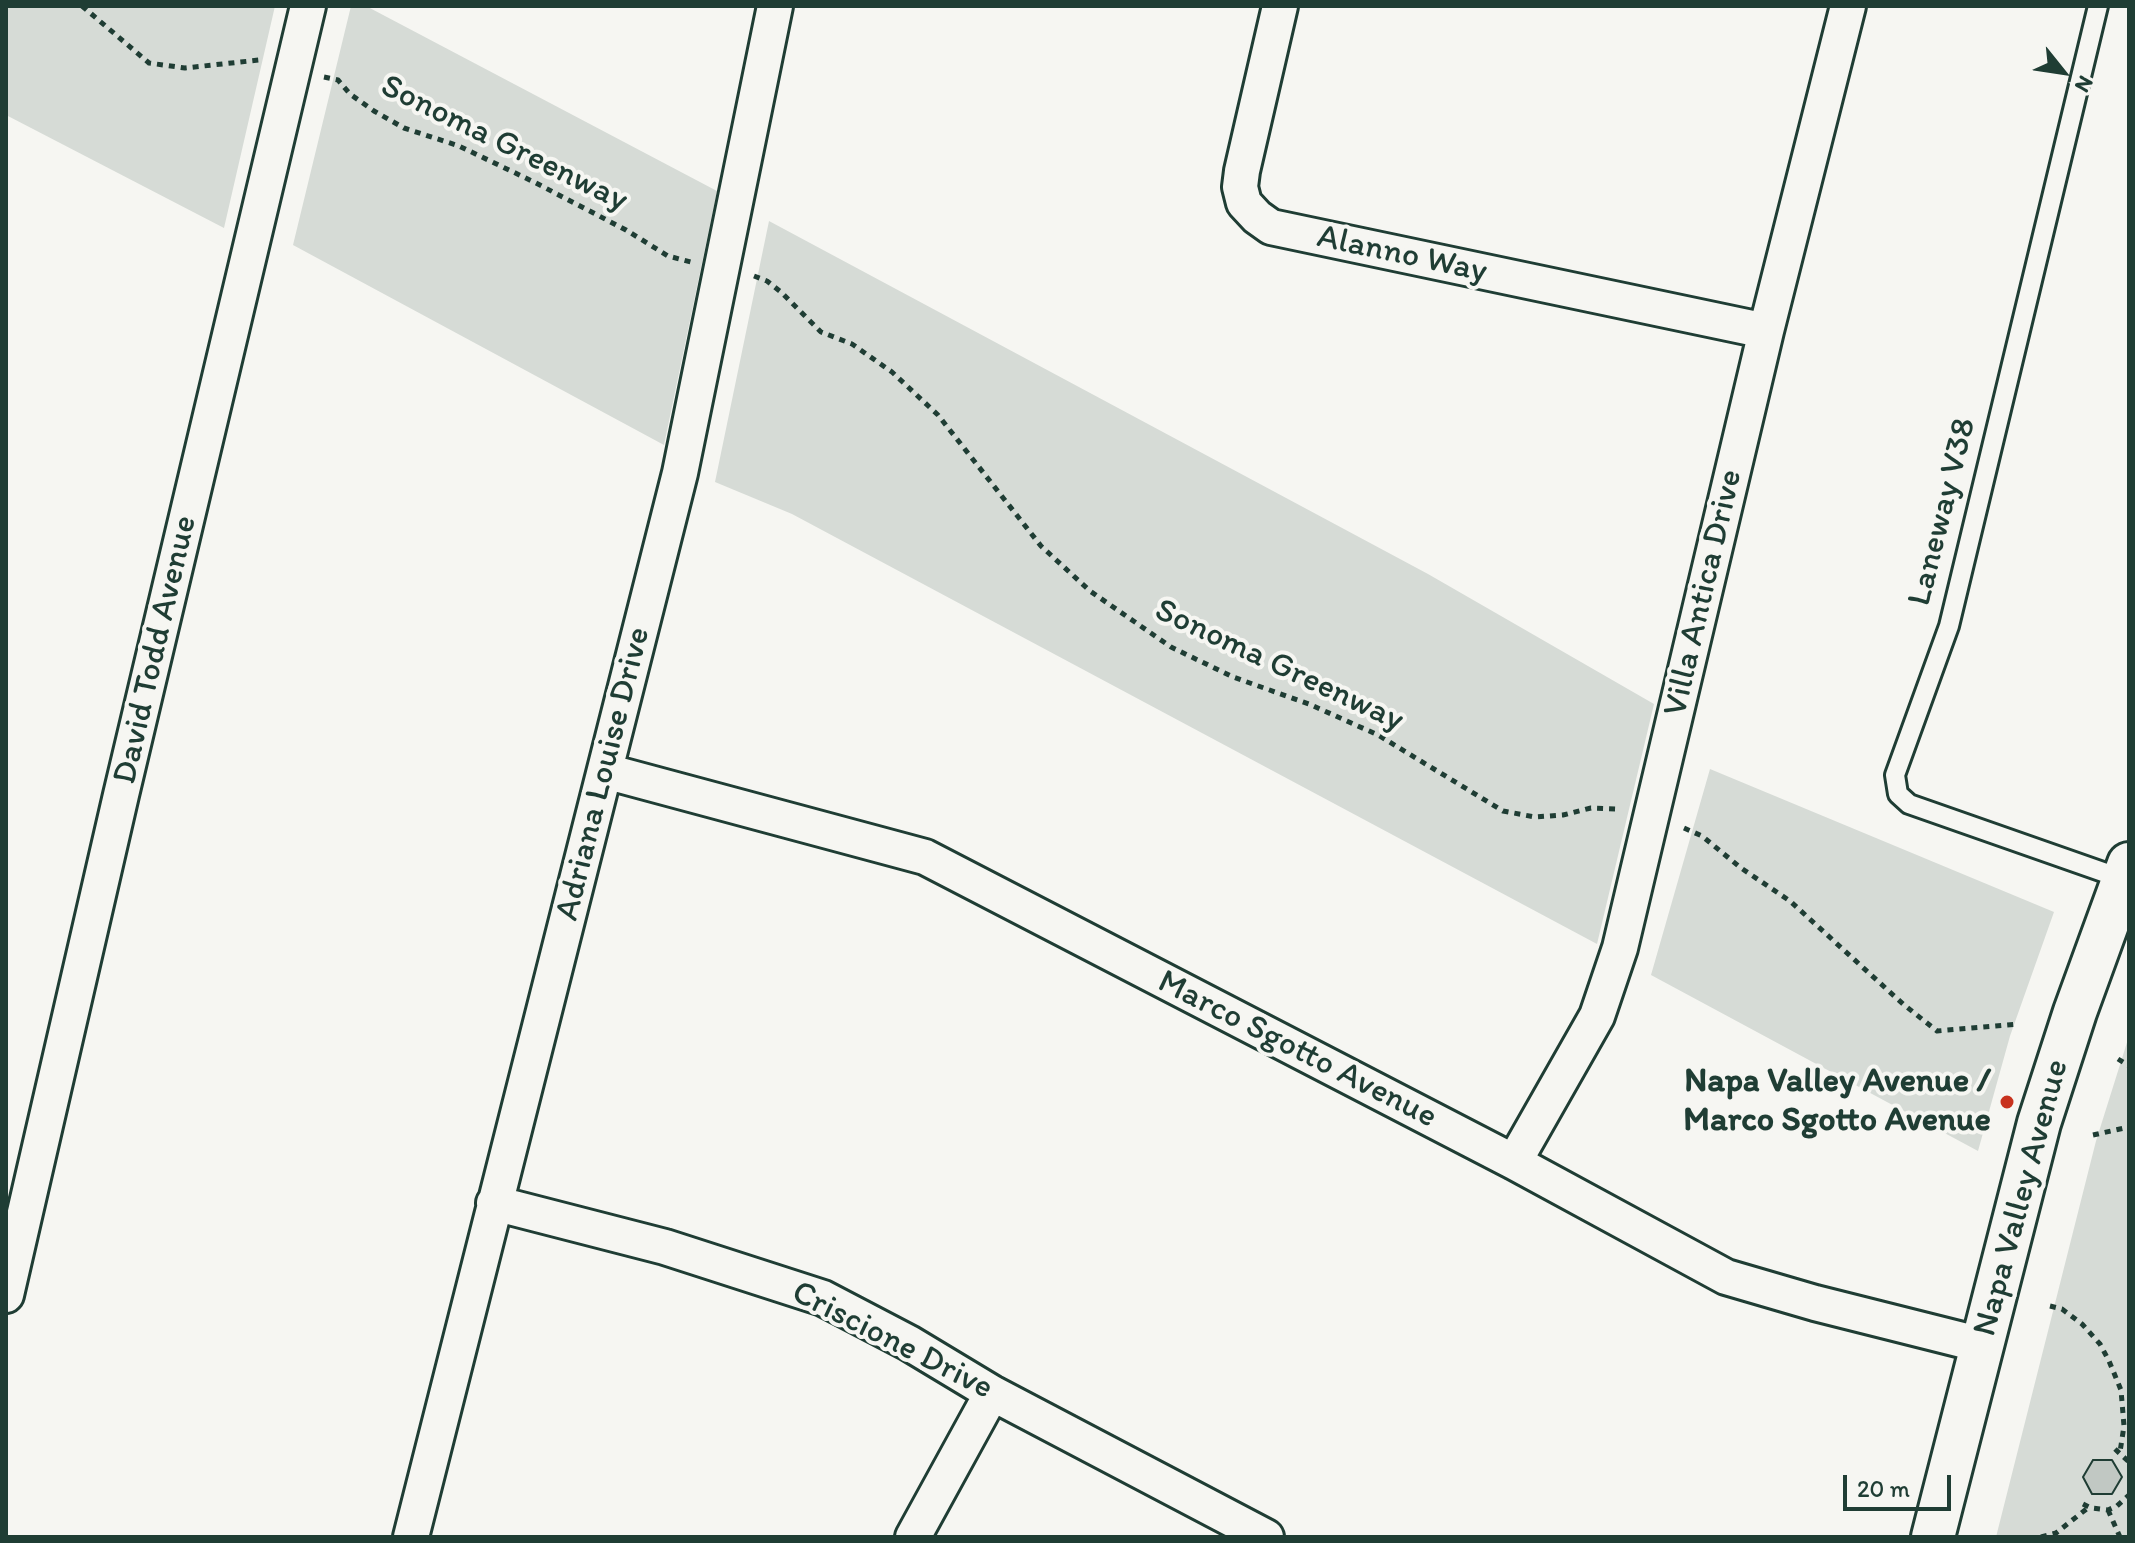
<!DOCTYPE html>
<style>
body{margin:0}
#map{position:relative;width:2135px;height:1543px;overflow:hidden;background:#f6f6f2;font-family:Itim,sans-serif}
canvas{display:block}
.frame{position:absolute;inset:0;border:8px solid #1f3d34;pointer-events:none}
.north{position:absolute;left:2023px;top:32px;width:80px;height:80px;-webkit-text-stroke:6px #f6f6f2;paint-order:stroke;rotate:120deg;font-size:22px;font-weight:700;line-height:32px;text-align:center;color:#1f3d34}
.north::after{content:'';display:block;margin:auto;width:28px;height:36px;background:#1f3d34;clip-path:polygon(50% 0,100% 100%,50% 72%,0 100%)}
.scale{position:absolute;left:1843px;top:1475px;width:108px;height:36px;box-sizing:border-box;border:4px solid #1f3d34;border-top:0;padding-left:10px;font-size:24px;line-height:28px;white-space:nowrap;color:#1f3d34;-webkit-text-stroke:6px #f6f6f2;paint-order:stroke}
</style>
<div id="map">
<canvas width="2135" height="1543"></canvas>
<div class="frame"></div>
<div class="north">N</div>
<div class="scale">20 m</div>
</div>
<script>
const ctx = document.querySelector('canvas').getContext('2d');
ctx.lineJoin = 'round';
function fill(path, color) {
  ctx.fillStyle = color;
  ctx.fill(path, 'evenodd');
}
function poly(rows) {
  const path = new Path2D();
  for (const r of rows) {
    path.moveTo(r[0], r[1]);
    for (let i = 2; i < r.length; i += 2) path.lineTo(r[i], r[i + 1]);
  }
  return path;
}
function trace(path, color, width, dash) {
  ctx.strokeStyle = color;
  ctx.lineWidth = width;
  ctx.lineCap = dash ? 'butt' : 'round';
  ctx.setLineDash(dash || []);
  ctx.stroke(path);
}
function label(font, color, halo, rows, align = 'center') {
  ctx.font = font + ' Itim,sans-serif';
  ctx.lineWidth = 8;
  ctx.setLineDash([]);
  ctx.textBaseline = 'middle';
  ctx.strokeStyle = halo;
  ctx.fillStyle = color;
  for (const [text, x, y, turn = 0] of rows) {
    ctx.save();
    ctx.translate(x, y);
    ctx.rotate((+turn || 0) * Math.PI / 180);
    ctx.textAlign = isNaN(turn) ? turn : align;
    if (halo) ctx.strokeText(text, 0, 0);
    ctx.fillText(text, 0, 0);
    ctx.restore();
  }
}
fill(poly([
 [6,6,275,6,224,228,6,115],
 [351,6,366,6,717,191,664,445,293,245],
 [769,221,1428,574,1654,704,1597,944,792,514,715,482],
 [1710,769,2054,912,2010,1036,1978,1151,1651,975],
 [2129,1036,2129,1537,1996,1537,2096,1141]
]), '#d6dbd6');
const building = poly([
 [2093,1460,2112,1460,2122,1477,2112,1494,2092,1494,2083,1477,2093,1460]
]);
fill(building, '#c1c8c3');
trace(building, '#1f3d34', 2);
const service = poly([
 [2098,6,1949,626,1895,775,1898,794,1909,804,2123,879]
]);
const minor = poly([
 [1280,6,1242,171,1240,187,1244,203,1257,217,1271,227,1766,331],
 [605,771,925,857,1514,1162,1726,1277,1815,1303,1982,1345],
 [1514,1162,1597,1016,1620,948,1766,331,1848,6],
 [494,1203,665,1247,823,1298,909,1343,992,1393,1266,1537],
 [6,1295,121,795,308,6],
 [411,1537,680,473,775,6],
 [913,1537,992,1393]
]);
const tertiary = poly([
 [1933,1537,2039,1123,2075,1012,2129,864]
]);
trace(service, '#1f3d34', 24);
trace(minor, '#1f3d34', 40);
trace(tertiary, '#1f3d34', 48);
trace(poly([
 [82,6,149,63,185,68,259,60],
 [324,77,338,80,350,94,374,111,404,128,459,146,534,182,626,230,668,256,691,262],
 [754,276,767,281,781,292,821,332,852,344,892,372,938,415,1041,546,1090,591,1171,647,1233,677,1309,704,1378,735,1503,811,1535,817,1563,815,1591,808,1618,809],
 [1684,828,1702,836,1741,868,1790,901,1903,1004,1937,1031,2019,1024],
 [2118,1059,2129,1066],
 [2093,1135,2129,1127],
 [2050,1306,2062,1309,2082,1324,2100,1344,2109,1361,2121,1390,2124,1426,2120,1452],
 [2115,1449,2129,1462],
 [2083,1504,2091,1508,2108,1510,2117,1506,2129,1495],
 [2108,1510,2120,1537],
 [2041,1537,2056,1533,2089,1507]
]), '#1f3d34', 5, [6, 6]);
trace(service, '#f6f6f2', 18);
trace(minor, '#f6f6f2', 34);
trace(tertiary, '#f6f6f2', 42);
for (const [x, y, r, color] of [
 [2007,1102,8,"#c8321e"]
]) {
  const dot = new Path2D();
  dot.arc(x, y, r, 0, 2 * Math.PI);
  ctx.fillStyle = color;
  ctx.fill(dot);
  trace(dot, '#f6f6f2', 3);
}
label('34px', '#1f3d34', '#f6f6f2', [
 ["Sonoma Greenway",504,144,26],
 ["Alanno Way",1402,255,12],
 ["Laneway V38",1943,512,-76],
 ["Villa Antica Drive",1704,593,-77],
 ["David Todd Avenue",156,650,-77],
 ["Sonoma Greenway",1279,666,25],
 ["Adriana Louise Drive",604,774,-76],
 ["Marco Sgotto Avenue",1297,1050,27],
 ["Napa Valley Avenue",2022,1198,-75],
 ["Criscione Drive",892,1341,27]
]);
label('bold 34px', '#1f3d34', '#f6f6f2', [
 ["Napa Valley Avenue /",1991,1082],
 ["Marco Sgotto Avenue",1991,1121]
], 'right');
</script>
